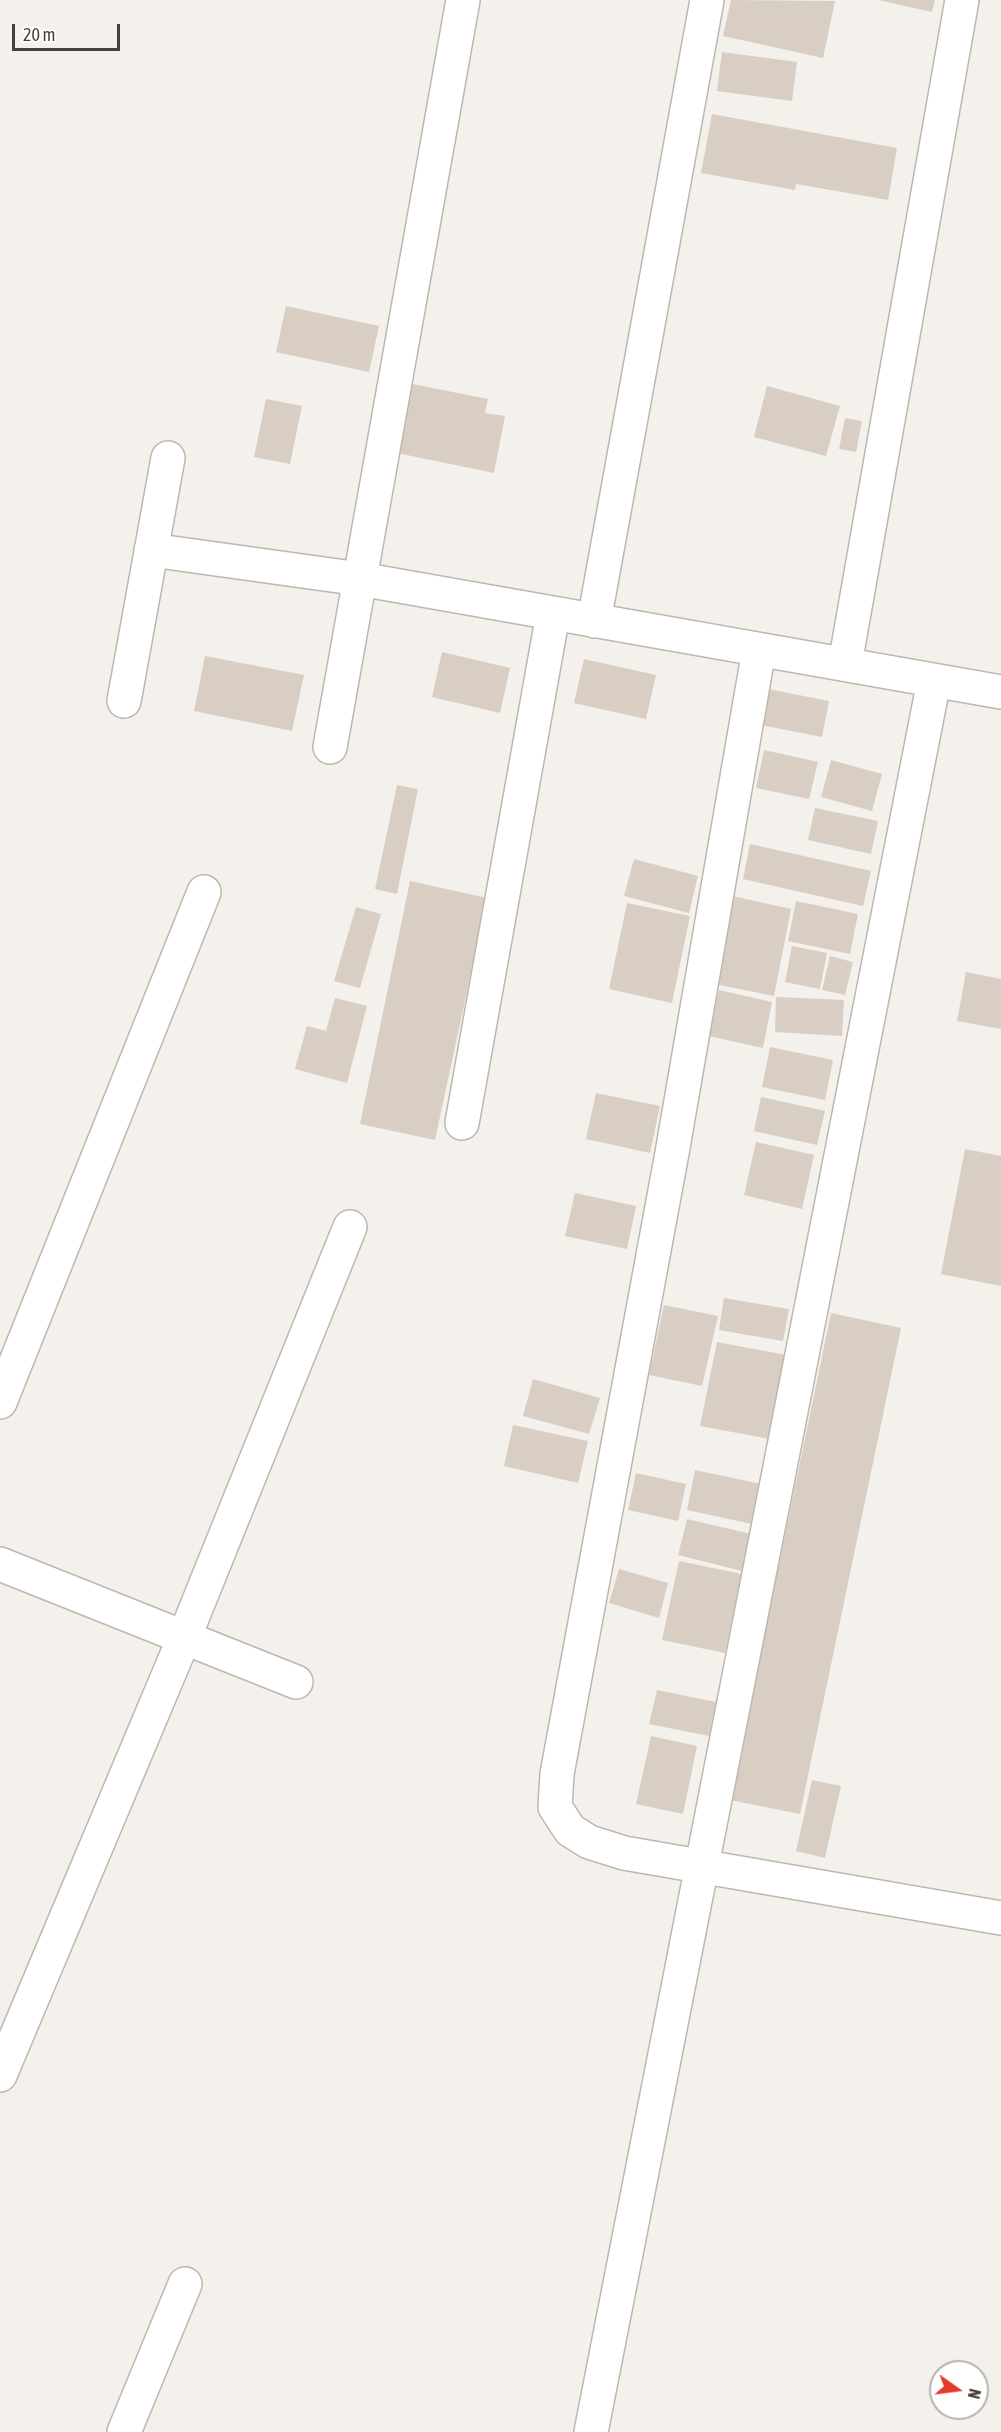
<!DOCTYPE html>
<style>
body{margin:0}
#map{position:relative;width:1001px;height:2432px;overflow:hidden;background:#f4f0eb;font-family:"Asap Condensed",sans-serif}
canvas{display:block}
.north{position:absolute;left:929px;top:2360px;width:60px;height:60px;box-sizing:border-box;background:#fff;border:2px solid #b6b3b0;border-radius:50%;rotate:104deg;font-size:16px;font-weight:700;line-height:24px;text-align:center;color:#484139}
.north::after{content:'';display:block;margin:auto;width:21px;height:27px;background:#e8392e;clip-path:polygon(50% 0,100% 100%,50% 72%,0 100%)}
.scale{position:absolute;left:12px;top:24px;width:108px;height:27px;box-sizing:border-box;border:3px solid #484139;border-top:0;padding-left:8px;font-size:18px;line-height:21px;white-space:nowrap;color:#484139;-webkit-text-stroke:4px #fff;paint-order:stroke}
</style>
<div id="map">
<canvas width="1001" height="2432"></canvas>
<div class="north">N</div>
<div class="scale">20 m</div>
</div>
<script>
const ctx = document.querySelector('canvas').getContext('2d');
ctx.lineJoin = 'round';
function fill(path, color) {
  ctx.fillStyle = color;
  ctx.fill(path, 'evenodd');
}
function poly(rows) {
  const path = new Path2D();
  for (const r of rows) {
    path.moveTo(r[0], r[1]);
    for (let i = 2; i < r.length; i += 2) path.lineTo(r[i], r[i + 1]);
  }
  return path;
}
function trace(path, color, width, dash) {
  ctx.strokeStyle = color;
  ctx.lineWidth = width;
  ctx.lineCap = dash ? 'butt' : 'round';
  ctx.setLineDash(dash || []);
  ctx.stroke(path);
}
fill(poly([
 [731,0,835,1,823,58,723,36],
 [878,0,935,0,932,12],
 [722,52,797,62,792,101,717,91],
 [712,114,897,148,888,200,796,184,795,190,701,173],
 [286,306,379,326,369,372,276,352],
 [407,383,488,399,485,413,505,416,494,473,392,452],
 [767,386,840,406,826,456,754,437],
 [266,399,302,406,290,464,254,457],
 [845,418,862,421,856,452,839,449],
 [442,652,510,668,500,713,432,697],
 [205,656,304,675,292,731,194,711],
 [584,659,656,675,646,719,574,703],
 [768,689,829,701,822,737,761,725],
 [764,750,818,762,809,799,756,788],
 [831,760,882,774,872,811,821,797],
 [397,785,418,789,397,894,375,889],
 [815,808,878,821,871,854,808,840],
 [750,844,871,871,863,906,743,879],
 [634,859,698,876,689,913,624,896],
 [410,881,487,898,435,1140,360,1124],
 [728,895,791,909,774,996,710,983],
 [796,901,858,914,850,954,788,941],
 [627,903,690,916,672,1003,609,989],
 [356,907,381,914,360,988,334,981],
 [792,946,827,953,820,989,785,982],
 [830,956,853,962,845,995,822,990],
 [966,972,1001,979,1001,1029,957,1021],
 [719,990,772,1002,763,1048,709,1036],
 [776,997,844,1000,842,1036,775,1032],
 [335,998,367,1006,347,1083,295,1069,307,1026,326,1031],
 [770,1047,833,1060,825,1100,762,1087],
 [596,1093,660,1106,650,1153,586,1139],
 [761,1097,825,1111,817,1145,754,1131],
 [756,1142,814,1155,802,1209,744,1195],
 [965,1149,1001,1156,1001,1286,941,1274],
 [575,1193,636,1206,627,1249,565,1236],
 [724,1298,789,1309,783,1341,719,1330],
 [664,1305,718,1316,702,1386,649,1375],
 [831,1313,901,1328,800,1814,730,1800],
 [717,1342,786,1355,770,1439,700,1426],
 [533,1379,600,1398,589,1434,523,1416],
 [513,1425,588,1441,578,1483,504,1466],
 [695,1470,761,1484,752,1524,687,1510],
 [636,1473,686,1484,678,1521,628,1510],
 [687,1519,751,1534,742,1571,678,1555],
 [679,1561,742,1574,725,1653,662,1640],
 [619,1569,668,1583,659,1618,609,1603],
 [657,1690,716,1702,709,1736,649,1724],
 [651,1736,697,1746,683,1814,636,1804],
 [812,1780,841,1786,825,1858,796,1851]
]), '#d8cec4');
const minor = poly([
 [151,550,360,579,1001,692],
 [594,621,707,0],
 [759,650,672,1153,557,1774,555,1807,570,1830,589,1842,624,1853,1001,1918],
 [845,664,962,0],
 [124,701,168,458],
 [330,747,463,0],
 [462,1123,553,614],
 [0,1402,204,892],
 [0,1564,296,1682],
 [0,2075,184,1638,350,1227],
 [124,2432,185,2284],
 [591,2432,934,681]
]);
trace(minor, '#bfb7ae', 36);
trace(minor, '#fff', 33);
</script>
